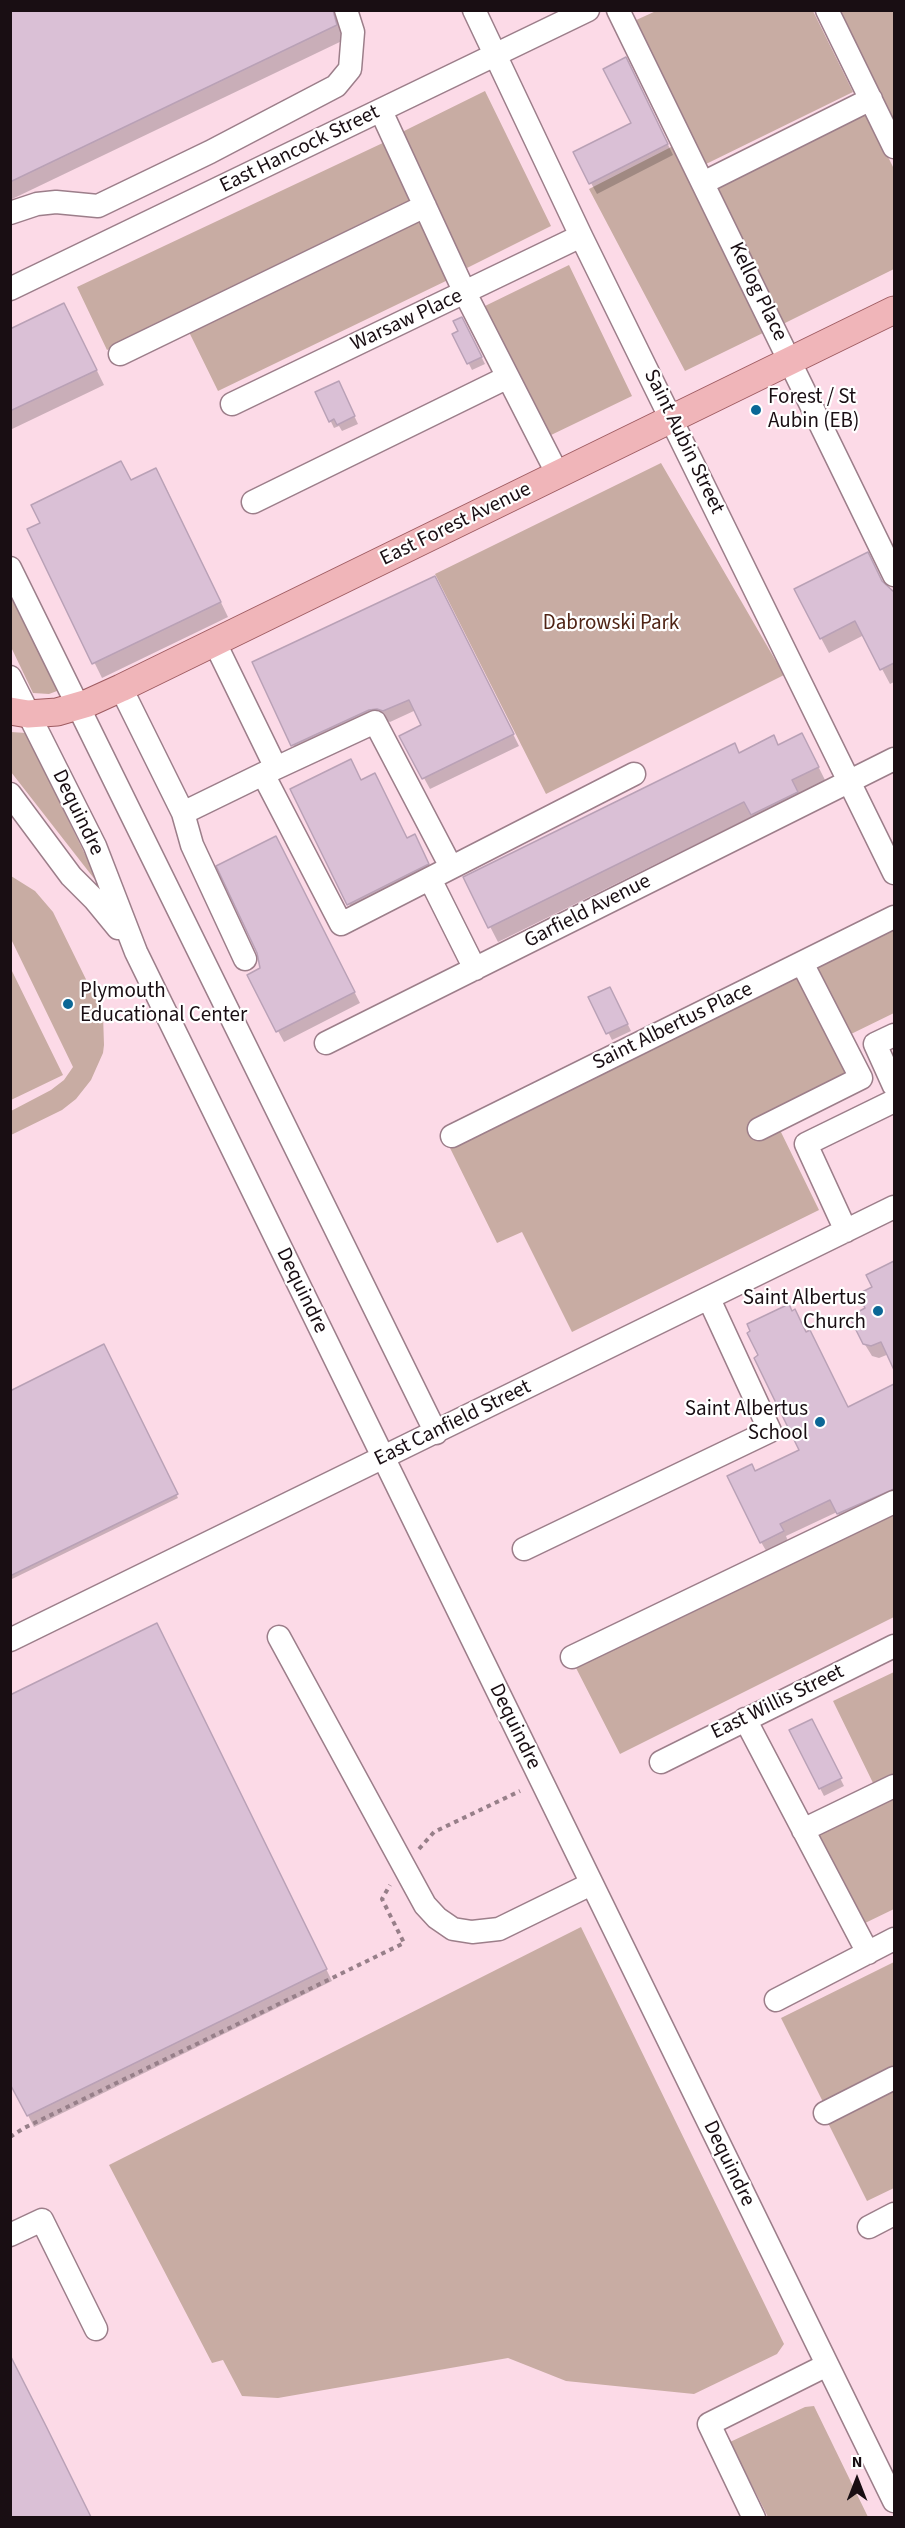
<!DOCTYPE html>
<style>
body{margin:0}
#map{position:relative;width:905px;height:2528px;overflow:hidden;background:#fcdae7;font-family:"Source Sans 3",sans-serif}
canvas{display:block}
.frame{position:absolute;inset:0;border:12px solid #190e13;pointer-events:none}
.north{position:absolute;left:827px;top:2450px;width:60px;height:60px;-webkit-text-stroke:4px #fff;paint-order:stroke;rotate:0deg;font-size:16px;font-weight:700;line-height:24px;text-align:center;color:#190e13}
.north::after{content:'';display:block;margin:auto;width:21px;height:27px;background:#190e13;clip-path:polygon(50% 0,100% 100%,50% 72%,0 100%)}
</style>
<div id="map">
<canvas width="905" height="2528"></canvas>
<div class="frame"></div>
<div class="north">N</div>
</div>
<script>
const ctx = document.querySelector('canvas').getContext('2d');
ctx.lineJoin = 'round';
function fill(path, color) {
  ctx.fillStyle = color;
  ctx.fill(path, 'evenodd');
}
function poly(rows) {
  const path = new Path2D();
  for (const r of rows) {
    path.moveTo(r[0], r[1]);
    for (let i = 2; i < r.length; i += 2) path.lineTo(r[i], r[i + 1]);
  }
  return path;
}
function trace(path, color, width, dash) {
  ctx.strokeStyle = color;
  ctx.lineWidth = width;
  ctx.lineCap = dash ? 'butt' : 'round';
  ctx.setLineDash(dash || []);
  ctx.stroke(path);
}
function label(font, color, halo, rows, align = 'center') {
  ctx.font = font + ' "Source Sans 3",sans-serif';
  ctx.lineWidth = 4.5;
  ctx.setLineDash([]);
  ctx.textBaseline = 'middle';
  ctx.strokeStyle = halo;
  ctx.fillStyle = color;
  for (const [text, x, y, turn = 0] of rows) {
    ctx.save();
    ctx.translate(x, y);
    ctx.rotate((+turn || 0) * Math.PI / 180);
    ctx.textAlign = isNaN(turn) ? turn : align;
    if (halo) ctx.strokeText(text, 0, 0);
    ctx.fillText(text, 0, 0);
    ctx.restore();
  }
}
fill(poly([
 [656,11,813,11,853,92,704,165,634,21],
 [837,11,894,11,894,129],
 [485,91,551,226,467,268,400,133],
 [866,112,894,169,894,269,783,324,714,188],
 [387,141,417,203,107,350,77,287],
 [675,145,767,331,685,371,589,189],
 [422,220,450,279,218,391,189,332],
 [569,265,632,396,549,436,485,306],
 [661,463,784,675,546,794,435,574],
 [10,581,65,688,49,694,33,693,11,647],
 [11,732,26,733,98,881,96,881,11,772],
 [11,876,35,891,53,912,103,1014,104,1045,103,1053,91,1080,76,1099,62,1110,11,1135,11,1111,51,1090,64,1080,73,1067,11,939],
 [892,930,894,934,894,1013,849,1035,872,1082,779,1128,819,1210,572,1332,522,1232,497,1243,450,1148],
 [11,969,63,1075,11,1100,10,1100],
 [894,1513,894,1617,620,1754,575,1666],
 [894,1672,894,1776,874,1785,833,1701],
 [894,1797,894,1909,861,1925,816,1836],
 [581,1927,784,2344,777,2354,694,2394,566,2381,508,2358,278,2398,242,2396,223,2360,212,2363,109,2165],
 [894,1962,894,2066,823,2102,781,2018],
 [894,2089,894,2188,867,2201,828,2123],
 [814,2406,868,2517,768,2517,730,2442,805,2407]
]), '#c8aca3');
fill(poly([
 [10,10,339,10,344,40,10,200],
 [632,70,673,155,597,194,591,183,633,124],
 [72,320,104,385,10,430,10,331],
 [466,326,485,364,472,370,454,334],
 [342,390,358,424,342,431,339,426,334,428,317,393],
 [131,481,164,484,228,617,102,678,29,530],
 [883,584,894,594,894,682,890,684,864,635,829,653,821,638],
 [441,589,519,746,430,789,401,736,423,726,416,710,390,722,384,719,299,756,254,663],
 [778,747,810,750,826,782,761,829,753,816,498,942,465,878,739,754],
 [361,781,407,839,420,847,434,875,355,915,292,789],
 [282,849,360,1003,284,1042,278,1031,262,969],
 [614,996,631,1031,612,1040,590,997],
 [894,1263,894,1366,889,1354,879,1358,872,1356,864,1343,867,1309,874,1288,868,1275],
 [806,1333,848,1409,894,1386,894,1502,845,1526,837,1512,786,1536,789,1544,768,1554,761,1542,755,1473,801,1450],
 [104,1346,178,1498,10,1580,10,1392],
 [163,1636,332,1981,34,2127,10,2080],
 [815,1728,844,1786,824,1796,791,1731],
 [10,2356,91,2518,10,2518]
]), '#0003');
const building = poly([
 [10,10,333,10,337,25,10,182,10,10],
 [626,57,668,144,589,184,573,152,631,123,603,69,626,57],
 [64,303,97,370,10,411,10,329,64,303],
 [462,317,482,357,467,364,452,334,458,331,453,321,462,317],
 [339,381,355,416,337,425,334,419,329,422,315,392,339,381],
 [121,461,131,480,156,468,221,602,92,664,27,529,40,523,31,505,121,461],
 [868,552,882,581,894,592,894,663,880,670,855,621,820,639,794,589,868,552],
 [435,576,514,734,422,779,399,736,421,725,409,700,383,711,377,709,369,710,291,746,252,662,435,576],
 [802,733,819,767,792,780,798,792,751,815,744,802,488,928,463,877,735,743,739,753,774,735,778,745,802,733],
 [351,759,361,780,375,773,407,838,415,834,429,864,347,905,290,789,351,759],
 [276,836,355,992,276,1032,247,975,260,968,257,953,216,866,276,836],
 [610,987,628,1024,606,1034,588,997,610,987],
 [894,1261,894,1370,881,1342,871,1346,863,1344,852,1322,856,1313,865,1308,858,1294,872,1287,866,1275,894,1261],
 [789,1304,792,1311,795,1309,806,1332,810,1330,848,1407,894,1384,894,1489,837,1514,830,1500,780,1524,784,1531,760,1543,727,1476,752,1464,755,1471,799,1450,754,1358,758,1355,747,1333,750,1331,747,1324,789,1304],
 [104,1344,178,1494,10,1576,10,1391,104,1344],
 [157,1623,327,1969,27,2116,10,2084,10,1695,157,1623],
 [812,1719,842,1778,819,1789,789,1730,812,1719],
 [10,2355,47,2428,91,2517,10,2517,10,2355]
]);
fill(building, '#dac0d6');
trace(building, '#b9a1b6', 1.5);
const minor = poly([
 [474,10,581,236,894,873],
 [618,10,894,575],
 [827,10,894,147],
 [381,111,465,293,558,475],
 [703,183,871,99],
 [10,213,37,204,56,202,98,206,210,152,336,86,350,69,353,32,346,10],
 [10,289,588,10],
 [120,354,425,206],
 [232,404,581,236],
 [253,502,508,377],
 [10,568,436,1433],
 [10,677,95,846,136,952,894,2501],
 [121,688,183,813,263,774,276,768,215,643],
 [276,768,375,722,451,867],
 [263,774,341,924,634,774],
 [10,794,71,876,95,900,118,928],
 [183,813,192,845,245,959],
 [430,879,475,969],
 [894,1035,875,1044,894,1086],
 [326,1043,894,759],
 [759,1129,861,1078,802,963],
 [452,1136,894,917],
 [846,1231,806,1144,894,1101],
 [524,1549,770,1431,709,1299],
 [279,1637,425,1905,437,1918,453,1929,472,1932,499,1929,591,1884],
 [10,1640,894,1207],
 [572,1657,894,1502],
 [745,1719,868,1953],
 [661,1762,894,1646],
 [803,1830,894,1786],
 [776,2000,894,1939],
 [825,2113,894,2078],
 [869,2227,894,2214],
 [10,2235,42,2220,96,2329],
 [754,2518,709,2424,827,2365]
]);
const major = poly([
 [10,711,28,714,57,712,88,703,121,688,894,310]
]);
trace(minor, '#9c7e8a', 25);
trace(major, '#9e5b61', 29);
trace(poly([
 [419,1849,434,1832,520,1791],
 [10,2137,24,2128,404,1943,382,1899,390,1885]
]), '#977f89', 4, [4.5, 4.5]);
trace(minor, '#fff', 22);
trace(major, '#f0b5b9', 27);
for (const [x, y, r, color] of [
 [756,410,6,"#0b6796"],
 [68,1004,6,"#0b6796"],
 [878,1311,6,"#0b6796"],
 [820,1422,6,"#0b6796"]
]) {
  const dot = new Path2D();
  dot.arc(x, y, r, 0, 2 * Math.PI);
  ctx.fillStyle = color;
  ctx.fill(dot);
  trace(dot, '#fff', 2);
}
label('21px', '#190e13', '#fff', [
 ["East Hancock Street",300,150,-26],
 ["Kellog Place",757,292,64],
 ["Warsaw Place",407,321,-25],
 ["Saint Aubin Street",683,442,64],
 ["East Forest Avenue",456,525,-26],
 ["Dequindre",77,813,64],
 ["Garfield Avenue",588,912,-27],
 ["Saint Albertus Place",673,1027,-26],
 ["Dequindre",301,1291,64],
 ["East Canfield Street",453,1424,-26],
 ["East Willis Street",778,1703,-26],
 ["Dequindre",514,1727,64],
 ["Dequindre",728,2164,64]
]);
label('21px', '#190e13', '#fff', [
 ["Forest / St",768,398],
 ["Aubin (EB)",768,422],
 ["Plymouth",80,992],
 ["Educational Center",80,1016],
 ["Saint Albertus",866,1299,"right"],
 ["Church",866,1323,"right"],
 ["Saint Albertus",808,1410,"right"],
 ["School",808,1434,"right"]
], 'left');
label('21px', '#502415', '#fff', [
 ["Dabrowski Park",611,624]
]);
</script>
